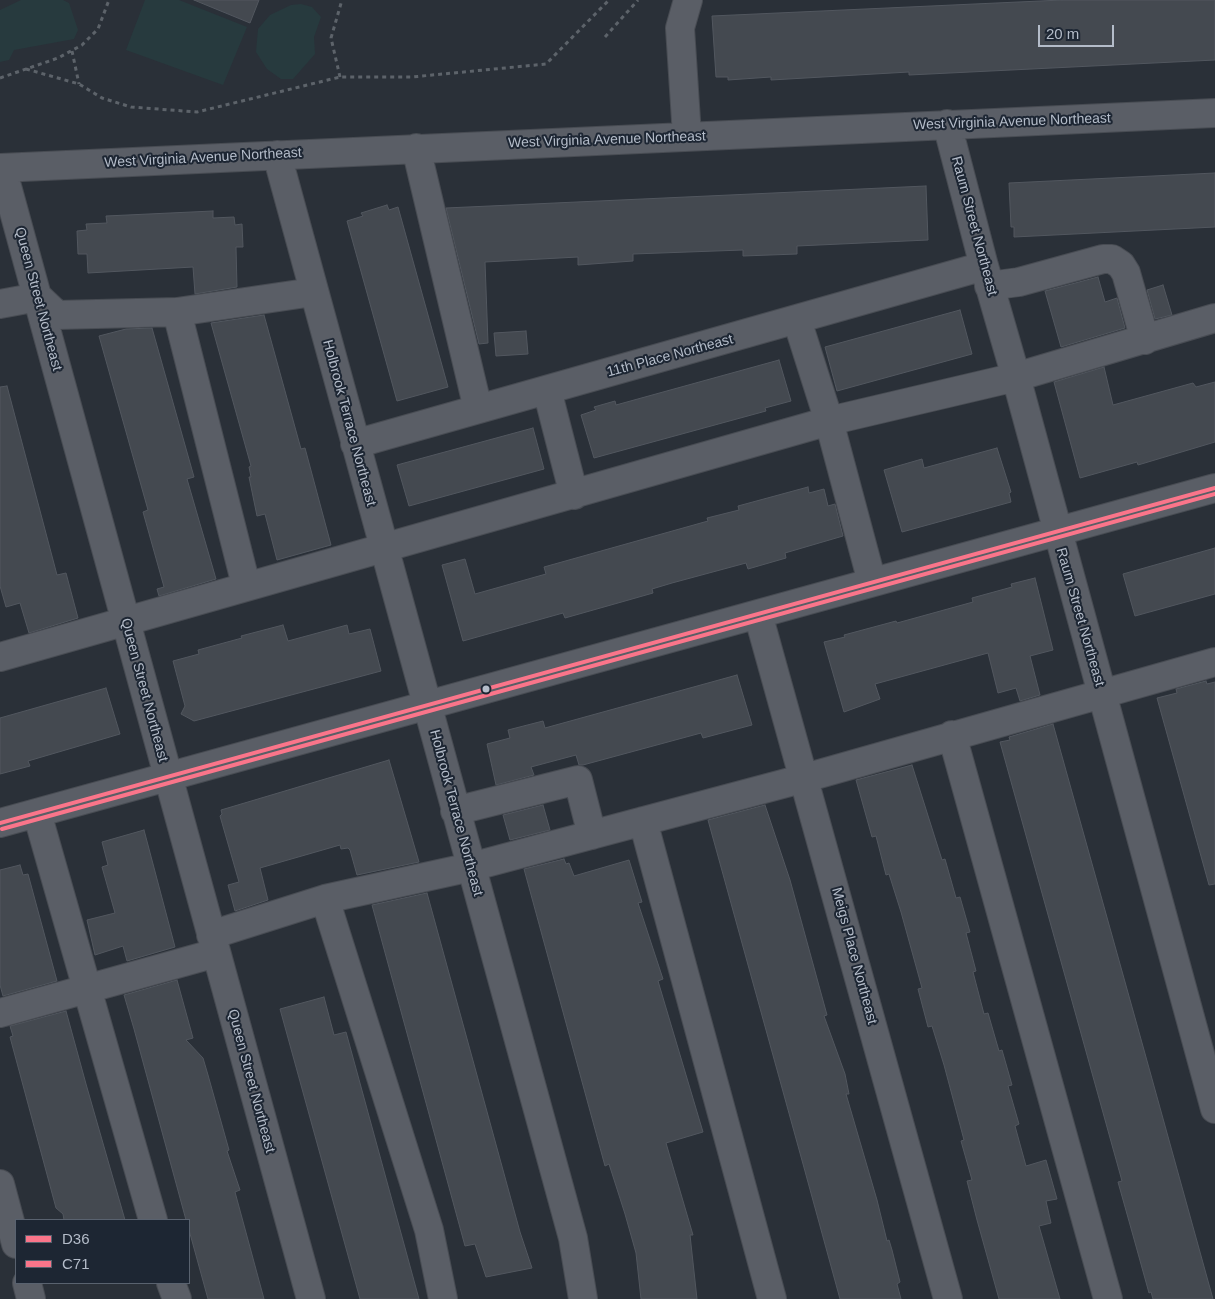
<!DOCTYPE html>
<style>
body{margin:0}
#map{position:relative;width:1215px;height:1299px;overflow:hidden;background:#2a3038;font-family:Helvetica,sans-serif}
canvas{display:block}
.legend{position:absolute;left:15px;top:1219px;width:175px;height:65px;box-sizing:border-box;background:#1d2633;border:1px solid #59626f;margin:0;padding:6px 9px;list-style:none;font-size:15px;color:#b4bcc9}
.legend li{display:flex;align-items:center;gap:10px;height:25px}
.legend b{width:25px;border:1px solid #59626f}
.scale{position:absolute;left:1038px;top:25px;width:76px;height:22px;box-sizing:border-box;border:2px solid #b4bcc9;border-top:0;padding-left:6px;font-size:15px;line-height:18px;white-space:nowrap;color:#b4bcc9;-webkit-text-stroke:4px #1d2633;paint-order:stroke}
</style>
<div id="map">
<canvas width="1215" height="1299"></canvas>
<ul class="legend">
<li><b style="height:6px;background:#fa758a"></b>D36</li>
<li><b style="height:6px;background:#fa758a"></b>C71</li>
</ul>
<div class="scale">20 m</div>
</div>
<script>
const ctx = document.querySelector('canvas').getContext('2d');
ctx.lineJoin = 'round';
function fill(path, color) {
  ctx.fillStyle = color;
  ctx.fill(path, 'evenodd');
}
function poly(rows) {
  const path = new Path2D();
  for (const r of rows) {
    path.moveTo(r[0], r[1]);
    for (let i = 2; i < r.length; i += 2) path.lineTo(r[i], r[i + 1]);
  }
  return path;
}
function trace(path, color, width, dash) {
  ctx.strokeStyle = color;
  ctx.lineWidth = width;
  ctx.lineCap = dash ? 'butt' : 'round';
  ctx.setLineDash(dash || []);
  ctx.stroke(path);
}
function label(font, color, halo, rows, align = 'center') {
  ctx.font = font + ' Helvetica,sans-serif';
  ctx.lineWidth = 4;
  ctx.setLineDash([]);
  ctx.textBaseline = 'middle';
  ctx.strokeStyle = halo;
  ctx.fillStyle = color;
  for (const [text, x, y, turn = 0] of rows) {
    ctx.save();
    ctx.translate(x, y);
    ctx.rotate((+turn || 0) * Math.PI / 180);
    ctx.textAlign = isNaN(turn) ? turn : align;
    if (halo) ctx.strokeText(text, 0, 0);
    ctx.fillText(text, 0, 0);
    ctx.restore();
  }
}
fill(poly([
 [21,0,63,0,69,3,78,30,74,39,14,50,9,60,0,62,0,10],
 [145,0,179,0,247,27,223,85,126,50],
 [301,4,312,7,321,17,314,37,315,54,293,79,281,79,267,69,256,52,258,29,270,15,291,5]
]), '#273a3e');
const building = poly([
 [194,0,259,0,250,23,194,0],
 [1062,0,1215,0,1215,60,909,75,909,72,771,80,771,77,728,80,728,77,716,77,712,16,1062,0],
 [1215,173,1215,227,1014,237,1014,227,1011,227,1009,183,1215,173],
 [926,186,928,240,797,246,797,254,743,256,743,250,633,254,633,261,578,265,578,257,485,262,488,343,479,344,446,208,926,186],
 [387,205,389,210,398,207,448,387,397,401,347,221,363,216,361,213,387,205],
 [213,211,213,218,234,217,235,225,242,224,243,247,236,247,237,287,195,294,193,267,88,273,87,254,78,254,77,231,87,230,86,224,107,223,106,216,213,211],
 [1098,277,1105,302,1117,298,1125,328,1061,347,1045,291,1098,277],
 [1163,285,1172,315,1155,319,1147,290,1163,285],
 [960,310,972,354,837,391,825,347,960,310],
 [264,315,301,449,305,448,331,545,277,560,265,514,257,516,249,477,251,477,249,467,251,466,211,323,264,315],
 [152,328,194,477,187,479,216,579,159,596,157,589,164,587,143,512,148,510,99,336,126,329,152,328],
 [526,331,528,354,496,356,494,333,526,331],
 [779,360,791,401,765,408,766,411,594,458,581,415,596,410,594,407,615,401,616,405,779,360],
 [1104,367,1113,405,1193,383,1196,387,1215,382,1215,442,1138,465,1137,462,1080,478,1054,382,1104,367],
 [7,386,57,575,66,573,78,618,29,633,20,603,6,607,0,586,0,387,7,386],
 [533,428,544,469,409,506,397,465,533,428],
 [997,448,1011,492,1009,493,1011,502,902,532,884,470,922,459,924,468,997,448],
 [808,487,809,493,824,489,828,506,835,504,843,536,785,553,786,558,748,569,746,563,672,583,652,589,653,593,625,601,565,618,563,613,463,641,442,565,465,559,475,594,546,574,544,567,708,521,707,518,739,510,738,506,808,487],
 [1215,548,1215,594,1135,616,1123,574,1215,548],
 [1035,578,1053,650,1030,656,1040,695,1020,701,1016,688,998,693,988,653,875,684,880,699,844,712,824,642,845,637,844,635,896,621,897,623,973,602,972,598,1012,587,1011,584,1035,578],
 [283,625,288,641,347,625,349,634,370,629,381,671,194,721,181,714,185,706,173,661,199,654,198,650,242,638,241,636,283,625],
 [737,675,752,725,703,738,701,733,583,765,579,765,576,755,531,767,534,775,496,785,487,744,510,738,508,730,543,721,545,728,737,675],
 [1206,681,1207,684,1215,682,1215,884,1209,885,1157,698,1177,693,1176,689,1206,681],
 [106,688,120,734,28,761,30,766,0,774,0,718,106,688],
 [1053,724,1144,1050,1213,1299,1153,1299,1151,1292,1149,1293,1134,1239,1118,1182,1122,1181,1000,742,1010,740,1009,737,1053,724],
 [389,760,419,862,357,875,350,850,348,848,341,849,340,845,260,868,268,900,235,911,228,885,239,882,220,816,222,814,221,810,389,760],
 [912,765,942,860,945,859,956,898,960,897,970,932,966,933,976,971,973,972,984,1014,988,1013,999,1051,1002,1050,1012,1085,1008,1086,1019,1124,1015,1126,1026,1166,1046,1160,1057,1199,1046,1201,1051,1223,1039,1226,1060,1299,999,1299,977,1220,967,1181,972,1180,961,1141,964,1140,944,1065,932,1026,928,1027,918,989,922,988,901,912,889,874,886,875,876,836,872,837,856,780,912,765],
 [543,805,550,830,510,840,503,815,543,805],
 [765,805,790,880,827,1015,824,1016,845,1074,849,1094,846,1094,877,1200,887,1241,889,1240,892,1250,900,1282,897,1284,901,1299,840,1299,803,1164,708,820,765,805],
 [144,830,175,947,127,961,123,946,95,955,87,920,115,913,102,867,108,865,102,842,144,830],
 [564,859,566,864,569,863,574,876,629,860,642,902,638,903,663,979,658,981,703,1132,666,1143,693,1235,690,1235,697,1299,641,1299,636,1253,625,1214,609,1164,605,1166,524,869,564,859],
 [20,865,23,875,28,874,57,981,3,996,0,985,0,870,20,865],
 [427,893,520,1232,532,1268,486,1277,475,1244,465,1246,372,905,427,893],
 [177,980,193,1038,186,1040,203,1058,208,1075,229,1150,227,1151,240,1190,235,1192,264,1299,208,1299,189,1230,189,1220,186,1220,134,1029,124,995,177,980],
 [324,997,334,1035,346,1032,419,1299,360,1299,280,1009,324,997],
 [66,1011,86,1084,125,1220,64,1220,63,1214,56,1208,10,1037,13,1036,10,1026,66,1011]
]);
fill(building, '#444950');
trace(building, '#52575f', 1);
const minor = poly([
 [947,124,984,266,1016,377,1215,1109],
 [687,136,680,28,688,0],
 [416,148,478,409],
 [277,155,573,1238,583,1299],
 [0,168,1215,113],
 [2,168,311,1299],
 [989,286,1019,282,1103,259,1112,259,1121,265,1126,273,1145,340],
 [0,304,38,297,57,315,177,312,313,292],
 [177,312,246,585],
 [797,320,829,421,872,582],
 [547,390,574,495],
 [355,444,984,266],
 [758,614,948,1299],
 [0,657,829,421,1016,377,1215,318],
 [952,735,1108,1299],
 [455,811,578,780,592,835],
 [37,813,153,1220],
 [643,821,772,1299],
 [0,823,1215,488],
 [325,899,429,1230,443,1299],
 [211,935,325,899,471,867,805,778,1215,662],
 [0,1013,216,953],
 [0,1184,16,1244],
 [27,1283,31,1299],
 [171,1283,177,1299]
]);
trace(minor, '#484c53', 30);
trace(poly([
 [605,37,638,0],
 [72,51,79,84],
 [26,69,79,84,102,98,131,107,197,112,340,77,412,77,546,64,609,0],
 [340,77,331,38,342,0],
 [0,78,58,58,82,45,98,29,109,0]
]), '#5d636a', 3, [4, 4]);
trace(minor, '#5a5e66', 28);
trace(poly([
 [0,823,1215,488]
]), '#fa758a', 4);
trace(poly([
 [2,829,1215,494]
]), '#fa758a', 4);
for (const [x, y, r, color] of [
 [486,689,4.5,"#b4bcc9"]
]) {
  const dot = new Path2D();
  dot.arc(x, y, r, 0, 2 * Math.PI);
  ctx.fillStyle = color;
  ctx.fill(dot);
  trace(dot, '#1d2633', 2);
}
label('14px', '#b4bcc9', '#1d2633', [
 ["West Virginia Avenue Northeast",1012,122,-2],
 ["West Virginia Avenue Northeast",607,140,-2],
 ["West Virginia Avenue Northeast",203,158,-3],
 ["Raum Street Northeast",974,226,75],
 ["Queen Street Northeast",38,299,75],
 ["11th Place Northeast",670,356,-15],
 ["Holbrook Terrace Northeast",349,423,75],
 ["Raum Street Northeast",1080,617,74],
 ["Queen Street Northeast",144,690,75],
 ["Holbrook Terrace Northeast",456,813,75],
 ["Meigs Place Northeast",854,956,75],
 ["Queen Street Northeast",251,1081,75]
]);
</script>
